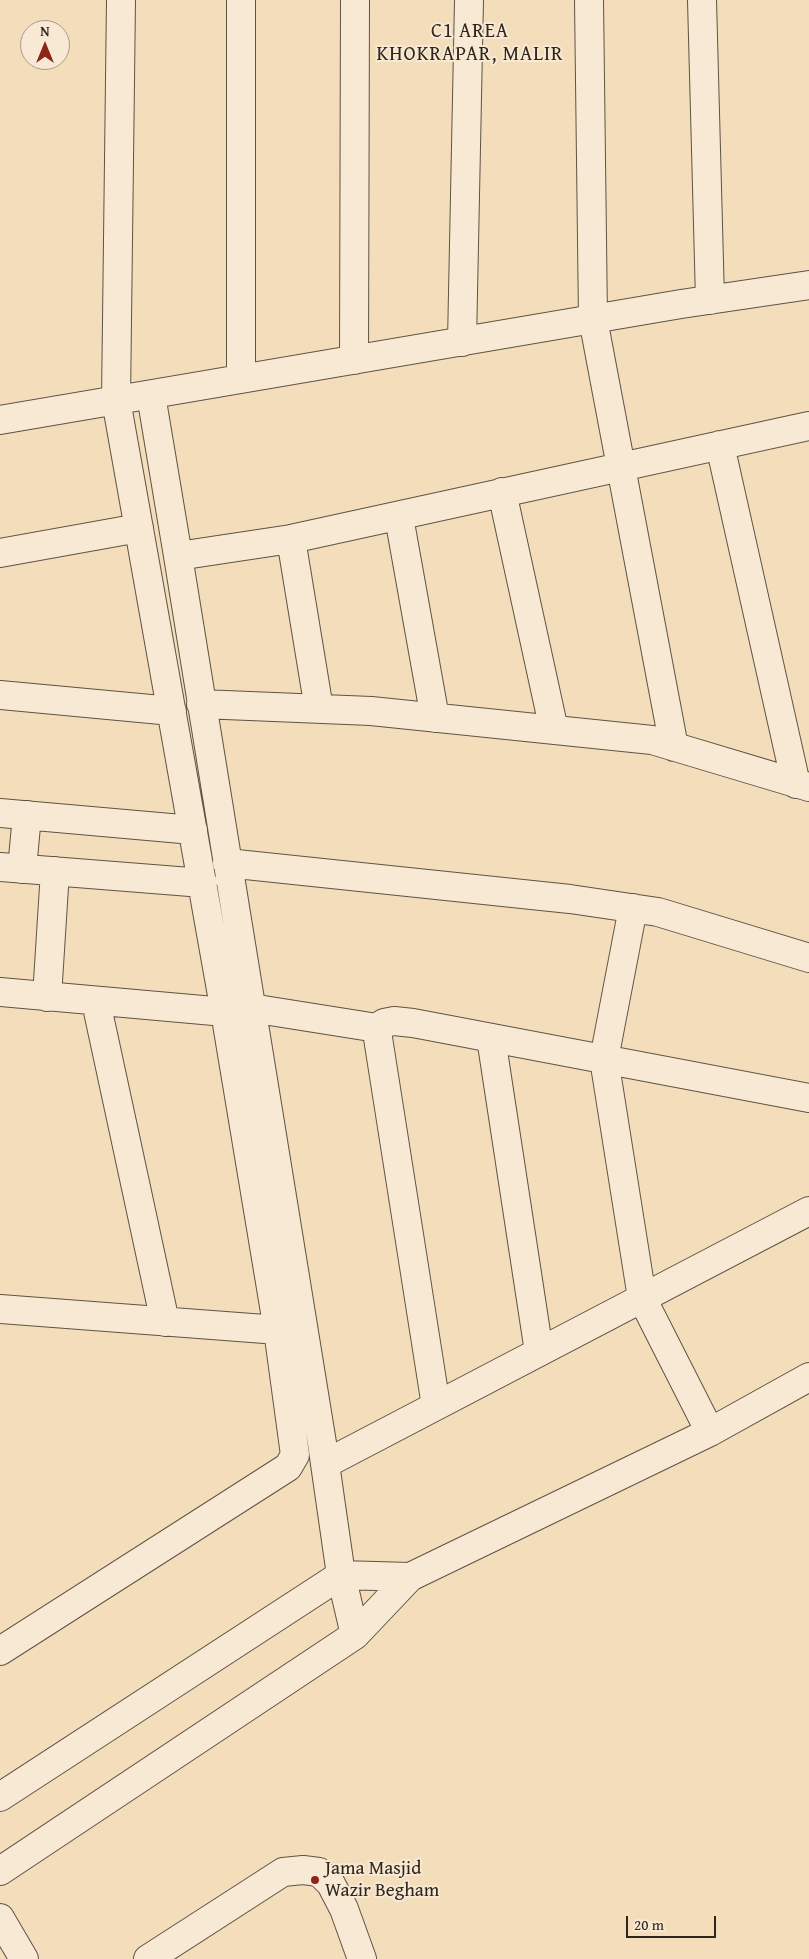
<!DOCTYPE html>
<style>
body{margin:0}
#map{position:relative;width:809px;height:1959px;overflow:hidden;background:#f3ddbb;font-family:"Gentium Book Plus",serif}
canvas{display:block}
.north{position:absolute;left:20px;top:20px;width:50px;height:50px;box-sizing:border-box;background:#f7e9d3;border:1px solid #a79b8a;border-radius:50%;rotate:0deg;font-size:14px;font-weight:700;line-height:20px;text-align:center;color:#2e251c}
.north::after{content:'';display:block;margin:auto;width:18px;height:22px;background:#8f2418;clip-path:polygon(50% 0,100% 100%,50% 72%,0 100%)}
.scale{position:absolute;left:626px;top:1916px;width:90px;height:22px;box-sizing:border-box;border:2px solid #2e251c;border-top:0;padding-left:6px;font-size:15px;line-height:18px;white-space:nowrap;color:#2e251c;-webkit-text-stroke:4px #f7e9d3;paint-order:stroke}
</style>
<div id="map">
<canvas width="809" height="1959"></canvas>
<div class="north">N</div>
<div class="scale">20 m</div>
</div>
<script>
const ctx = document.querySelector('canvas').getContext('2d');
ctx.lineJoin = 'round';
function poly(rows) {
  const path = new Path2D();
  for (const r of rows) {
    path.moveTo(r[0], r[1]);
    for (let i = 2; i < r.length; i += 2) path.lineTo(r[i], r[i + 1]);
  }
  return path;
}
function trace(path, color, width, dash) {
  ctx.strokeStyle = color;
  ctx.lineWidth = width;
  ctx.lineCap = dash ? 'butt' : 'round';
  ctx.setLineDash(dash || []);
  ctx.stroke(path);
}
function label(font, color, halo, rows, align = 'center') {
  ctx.font = font + ' "Gentium Book Plus",serif';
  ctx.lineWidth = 4;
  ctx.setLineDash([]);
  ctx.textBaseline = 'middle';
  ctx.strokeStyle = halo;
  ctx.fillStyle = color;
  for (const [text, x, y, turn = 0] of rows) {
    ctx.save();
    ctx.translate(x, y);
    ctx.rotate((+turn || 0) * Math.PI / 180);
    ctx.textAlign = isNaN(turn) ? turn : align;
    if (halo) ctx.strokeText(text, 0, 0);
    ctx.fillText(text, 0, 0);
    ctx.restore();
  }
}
const minor = poly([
 [241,0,241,379],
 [589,0,593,319,674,747],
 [702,0,710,300],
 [462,342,469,0],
 [354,360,355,0],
 [151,395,178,556,322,1443,341,1575,355,1635],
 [0,420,681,304,809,285],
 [720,445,796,784],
 [502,492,554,730],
 [399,517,435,718],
 [291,539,319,709],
 [0,553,139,528],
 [178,556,291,539,809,426],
 [0,695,172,711],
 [201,704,371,711,652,740,809,787],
 [0,813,193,830],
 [227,863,570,899,658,912,809,958],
 [0,867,203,883],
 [22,869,27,815],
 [633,908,604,1059,642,1298,710,1432],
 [0,992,225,1012],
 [47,997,55,871],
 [96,1002,165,1322],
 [251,1008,377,1028],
 [491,1038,539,1352],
 [0,1309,278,1330],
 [436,1406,378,1038,377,1028,384,1023,394,1021,413,1023,809,1098],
 [325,1464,809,1211],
 [0,1651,288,1467,295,1455,278,1330,225,1012,116,400,121,0],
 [0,1797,341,1575,410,1577],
 [0,1871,355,1635,410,1577,710,1432,809,1377],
 [0,1918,24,1959],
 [148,1959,283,1872,303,1870,319,1872,331,1884,344,1909,362,1959]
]);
trace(minor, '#5f5344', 30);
trace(minor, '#f7e9d3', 28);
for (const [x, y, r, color] of [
 [315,1880,5,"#8f2418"]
]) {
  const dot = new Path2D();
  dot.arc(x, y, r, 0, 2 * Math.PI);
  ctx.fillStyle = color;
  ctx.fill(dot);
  trace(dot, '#f7e9d3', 2);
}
label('19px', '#2e251c', '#f7e9d3', [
 ["Jama Masjid",325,1869],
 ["Wazir Begham",325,1891]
], 'left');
ctx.letterSpacing = '1px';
label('20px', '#2e251c', '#f7e9d3', [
 ["C1 AREA",470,32],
 ["KHOKRAPAR, MALIR",470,55]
]);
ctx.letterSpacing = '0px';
</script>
